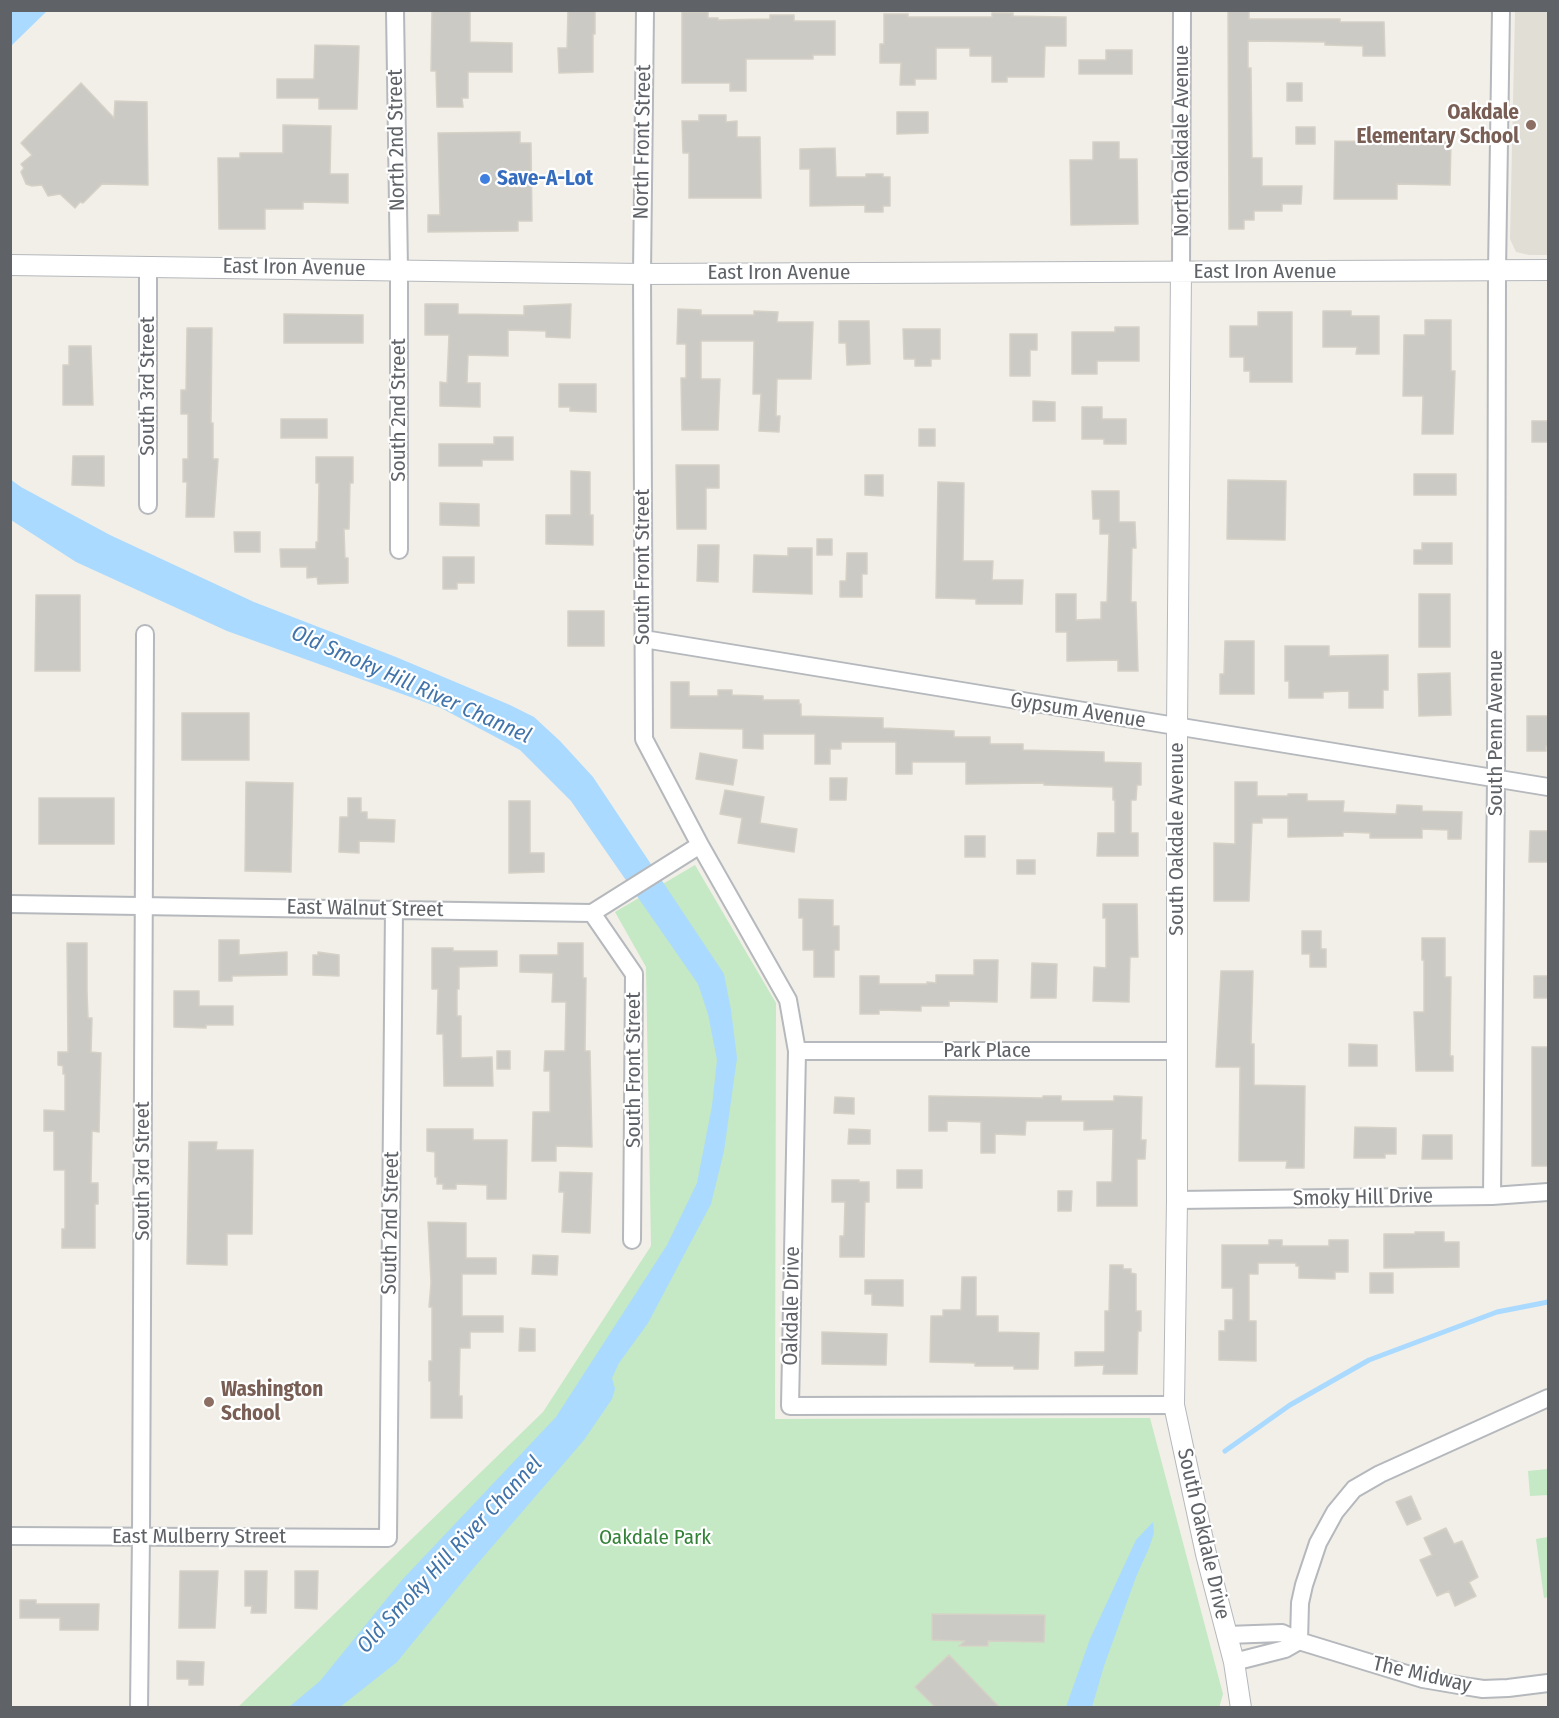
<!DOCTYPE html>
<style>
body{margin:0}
#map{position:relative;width:1559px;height:1718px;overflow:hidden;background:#f1efe8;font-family:"Fira Sans Condensed",sans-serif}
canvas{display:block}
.frame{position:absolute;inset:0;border:12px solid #5f6368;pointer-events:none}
</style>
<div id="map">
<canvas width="1559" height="1718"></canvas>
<div class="frame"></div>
</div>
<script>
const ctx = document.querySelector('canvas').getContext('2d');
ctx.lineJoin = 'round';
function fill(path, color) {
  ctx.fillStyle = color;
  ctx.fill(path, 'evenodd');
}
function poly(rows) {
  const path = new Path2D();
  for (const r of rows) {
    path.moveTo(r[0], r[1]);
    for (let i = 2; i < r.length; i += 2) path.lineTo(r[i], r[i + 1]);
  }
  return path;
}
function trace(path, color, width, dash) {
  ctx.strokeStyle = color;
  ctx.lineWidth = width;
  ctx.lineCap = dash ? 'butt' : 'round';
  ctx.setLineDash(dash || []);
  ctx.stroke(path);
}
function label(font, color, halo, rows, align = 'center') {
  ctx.font = font + ' "Fira Sans Condensed",sans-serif';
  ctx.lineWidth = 4.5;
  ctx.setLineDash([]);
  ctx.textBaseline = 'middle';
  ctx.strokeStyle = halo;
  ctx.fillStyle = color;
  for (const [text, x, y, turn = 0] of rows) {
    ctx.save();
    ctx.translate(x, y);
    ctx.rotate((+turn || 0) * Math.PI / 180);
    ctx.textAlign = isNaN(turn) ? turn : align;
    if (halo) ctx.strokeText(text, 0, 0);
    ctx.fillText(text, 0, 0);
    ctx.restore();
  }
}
fill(poly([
 [1515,11,1548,11,1548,255,1529,255,1516,252,1510,239]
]), '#e1ded6');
fill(poly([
 [695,865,776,1003,775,1419,1150,1418,1223,1694,1219,1708,237,1708,543,1412,651,1246,646,967,615,912],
 [1548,1469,1548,1495,1530,1496,1528,1471],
 [1548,1537,1548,1597,1544,1598,1536,1539]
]), '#c5e8c5');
fill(poly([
 [11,10,47,10,47,11,11,46],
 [10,479,21,487,110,535,254,602,396,657,510,705,534,717,560,741,593,777,724,974,731,1010,737,1058,724,1151,711,1204,648,1323,619,1363,612,1378,615,1389,612,1399,584,1440,472,1570,397,1662,340,1707,289,1707,320,1681,402,1580,556,1417,667,1245,697,1183,712,1106,717,1060,708,1014,698,984,571,801,520,750,441,708,227,631,76,562,11,520],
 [1153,1522,1154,1533,1149,1548,1136,1577,1104,1666,1092,1707,1066,1707,1090,1639,1136,1540]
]), '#aadaff');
trace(poly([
 [1225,1451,1290,1405,1369,1360,1497,1312,1548,1302]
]), '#aadaff', 5);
const building = poly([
 [432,10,470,10,470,42,512,43,512,72,468,72,468,98,462,98,463,107,437,107,436,71,431,71,432,10],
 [568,10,595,11,595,34,593,34,593,72,559,73,558,48,567,48,568,10],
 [1228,10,1249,11,1249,19,1340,19,1340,22,1384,22,1385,56,1363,56,1363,46,1325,45,1325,42,1248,41,1248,68,1251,68,1252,158,1262,158,1262,186,1302,186,1301,204,1282,204,1282,211,1254,211,1254,220,1244,220,1244,229,1229,229,1228,10],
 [682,12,708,12,708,18,718,18,718,20,770,19,770,15,794,15,794,21,835,21,835,55,813,55,813,59,746,59,746,91,730,91,730,83,682,83,682,12],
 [992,13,1013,13,1013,16,1066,17,1066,46,1045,46,1044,77,1007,77,1007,82,992,82,992,56,970,56,970,48,936,48,936,79,915,79,915,85,900,85,901,63,880,63,880,44,884,44,884,14,908,14,908,17,992,17,992,13],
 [315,45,359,46,357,109,319,109,319,98,277,98,277,79,314,79,315,45],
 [1106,50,1132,50,1132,74,1079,74,1079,60,1106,60,1106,50],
 [81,83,114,118,115,101,147,102,148,185,102,184,83,203,80,202,75,208,60,194,48,196,42,185,32,186,26,184,21,172,24,168,21,164,32,155,21,143,81,83],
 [1287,83,1302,83,1302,101,1287,101,1287,83],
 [897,112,928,112,928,133,897,134,897,112],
 [699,115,726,115,726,122,737,121,737,137,760,137,761,198,689,198,689,153,683,153,682,121,699,121,699,115],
 [283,125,331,126,330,174,348,174,348,203,303,202,303,209,265,209,265,229,219,229,218,158,240,158,240,153,283,153,283,125],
 [1296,127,1315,127,1315,144,1296,144,1296,127],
 [520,132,520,143,531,143,532,221,518,221,518,231,428,232,428,215,440,215,438,133,520,132],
 [1335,141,1451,142,1450,185,1397,184,1397,199,1334,199,1335,141],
 [1093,142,1119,142,1119,159,1137,159,1138,224,1071,225,1070,160,1093,160,1093,142],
 [835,148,836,177,866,177,866,174,883,174,883,177,890,177,890,206,883,206,883,212,865,212,865,205,810,206,810,169,800,169,800,149,835,148],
 [425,304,458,304,458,314,524,315,524,306,571,304,570,338,546,337,546,331,508,330,508,356,468,355,467,383,480,383,480,407,440,406,440,382,447,383,449,335,425,335,425,304],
 [678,309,701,310,701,315,754,315,754,311,778,312,777,322,813,322,811,379,777,379,776,416,780,416,779,432,759,431,761,394,753,394,754,341,701,341,701,379,720,379,718,430,682,430,681,378,686,378,686,344,677,344,678,309],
 [1323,311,1351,311,1351,316,1379,316,1379,354,1356,354,1357,347,1323,347,1323,311],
 [1258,312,1292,312,1292,382,1250,382,1250,371,1244,371,1244,357,1230,357,1230,326,1258,326,1258,312],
 [284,314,363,315,363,343,284,343,284,314],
 [1425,320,1451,320,1451,371,1455,371,1453,434,1422,434,1423,396,1403,396,1404,335,1425,335,1425,320],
 [839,321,869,321,870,364,847,365,846,343,839,343,839,321],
 [1115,327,1139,327,1139,361,1097,361,1097,374,1072,374,1072,332,1115,332,1115,327],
 [187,328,212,328,211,423,213,423,213,459,218,459,214,517,186,517,187,482,183,482,183,459,188,459,188,414,181,414,181,390,186,390,187,328],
 [903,329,940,329,940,359,931,359,931,366,915,366,915,359,904,359,903,329],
 [1010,334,1037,334,1037,350,1030,350,1030,376,1010,376,1010,334],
 [69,346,91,346,93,405,63,405,63,365,69,365,69,346],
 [559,384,596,384,596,412,570,411,570,407,559,407,559,384],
 [1033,401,1055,402,1055,421,1033,421,1033,401],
 [1082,407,1102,407,1102,419,1126,419,1126,444,1104,444,1104,439,1082,439,1082,407],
 [281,419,327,419,327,438,281,438,281,419],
 [1532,421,1548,421,1548,442,1532,442,1532,421],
 [919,429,935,429,935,446,919,446,919,429],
 [494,437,513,437,513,460,482,460,482,466,439,466,439,444,494,444,494,437],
 [73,456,104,456,104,486,72,485,73,456],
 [316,457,353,457,353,483,350,483,349,529,344,529,345,558,348,558,348,583,318,584,317,577,307,578,307,567,281,567,280,549,316,549,316,542,318,542,319,483,316,483,316,457],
 [676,465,719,465,719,488,706,488,706,529,677,529,676,465],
 [571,471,590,472,590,515,593,515,593,545,546,544,546,515,571,515,571,471],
 [1414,474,1456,474,1456,495,1414,495,1414,474],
 [865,475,883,475,883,496,865,495,865,475],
 [1228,480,1286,481,1285,540,1227,539,1228,480],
 [938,482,964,483,963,561,993,561,992,580,1023,580,1022,604,976,604,976,599,936,598,938,482],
 [1092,491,1119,491,1119,522,1135,522,1136,548,1132,548,1131,602,1136,602,1138,671,1118,671,1118,660,1067,661,1067,632,1056,632,1056,594,1076,594,1076,620,1101,619,1101,602,1107,602,1109,534,1100,534,1100,519,1093,519,1092,491],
 [440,503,479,504,479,526,440,525,440,503],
 [234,532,260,532,260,552,235,552,234,532],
 [817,539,832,539,832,555,817,555,817,539],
 [1422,543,1452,543,1452,564,1414,564,1414,550,1422,550,1422,543],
 [698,545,719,545,718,582,697,581,698,545],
 [788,548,812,548,812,594,753,592,754,555,788,556,788,548],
 [847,553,867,553,867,574,862,574,862,597,840,597,840,581,846,581,847,553],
 [443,557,474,557,474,583,457,583,457,589,443,589,443,557],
 [1419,594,1450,594,1450,647,1419,647,1419,594],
 [36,595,80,595,80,671,35,671,36,595],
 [568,611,604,611,604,646,568,646,568,611],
 [1225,641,1254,641,1254,694,1220,694,1220,674,1224,674,1225,641],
 [1285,646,1329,646,1329,656,1388,655,1388,690,1383,690,1383,708,1349,708,1349,691,1323,692,1323,698,1289,698,1289,681,1285,681,1285,646],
 [1450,673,1451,715,1419,716,1418,674,1450,673],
 [671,682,689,682,689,696,718,696,718,690,732,690,732,695,763,696,763,700,799,700,799,704,801,704,801,716,883,718,883,728,954,731,954,737,990,737,990,744,1023,744,1023,750,1104,752,1104,762,1141,763,1141,785,1137,785,1136,800,1131,800,1131,833,1138,833,1138,856,1097,856,1098,833,1115,833,1115,800,1113,800,1113,787,1044,785,1044,783,966,784,966,762,912,762,912,774,896,774,896,742,841,742,841,749,830,749,830,764,815,764,815,734,763,734,763,749,743,748,743,729,671,728,671,682],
 [182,713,249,713,249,760,182,760,182,713],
 [1527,716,1548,716,1548,746,1546,746,1546,751,1527,751,1527,716],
 [700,753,737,760,733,785,696,779,700,753],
 [830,778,847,778,846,800,830,800,830,778],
 [246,782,293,783,291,872,245,871,246,782],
 [1235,782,1257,782,1257,796,1288,796,1288,794,1307,794,1307,801,1344,801,1343,812,1396,814,1397,805,1422,806,1422,811,1462,812,1461,839,1448,839,1448,830,1422,829,1422,838,1370,838,1370,833,1343,832,1343,836,1288,837,1288,818,1262,818,1262,823,1252,823,1249,901,1214,901,1214,843,1235,844,1235,782],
 [725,790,764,797,760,823,797,829,794,852,738,843,742,818,720,814,725,790],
 [39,798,114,798,114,844,39,844,39,798],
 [348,798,361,798,361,812,367,812,367,819,395,820,394,842,359,841,359,853,339,852,340,817,348,817,348,798],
 [509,801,530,801,530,853,544,853,544,872,509,873,509,801],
 [1530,831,1548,831,1548,862,1529,862,1530,831],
 [965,836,985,836,985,857,965,857,965,836],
 [1017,860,1035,860,1035,874,1017,874,1017,860],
 [799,899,833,900,833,926,839,926,839,950,834,950,834,977,814,977,814,950,803,950,803,918,799,918,799,899],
 [1103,904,1137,904,1138,957,1130,957,1129,1002,1093,1001,1094,967,1106,968,1106,918,1103,918,1103,904],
 [1302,931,1321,931,1321,949,1326,949,1326,967,1310,967,1310,954,1302,954,1302,931],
 [1422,938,1445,938,1445,977,1451,977,1450,1056,1453,1056,1453,1071,1416,1071,1414,1012,1424,1012,1424,960,1422,960,1422,938],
 [219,940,239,940,239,955,287,952,287,975,232,976,232,981,219,981,219,940],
 [67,943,87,943,87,991,88,1018,92,1018,91,1052,101,1053,99,1132,92,1131,91,1183,98,1183,98,1204,95,1204,95,1248,62,1248,62,1229,65,1229,65,1170,54,1170,54,1131,44,1131,44,1110,65,1111,65,1074,63,1074,63,1066,58,1065,58,1052,68,1052,67,943],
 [558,943,583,943,583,978,586,978,585,1051,590,1051,592,1147,556,1146,556,1161,532,1161,533,1112,550,1112,550,1071,544,1071,545,1051,565,1051,566,1002,552,1002,553,973,520,972,520,955,558,955,558,943],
 [432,948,453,948,453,951,497,951,497,966,459,967,459,989,457,989,457,1016,461,1016,461,1058,492,1057,493,1086,444,1086,443,1034,437,1034,438,989,432,989,432,948],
 [318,952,339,955,339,976,313,975,313,955,318,955,318,952],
 [974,960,998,960,997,1002,949,1001,949,1006,921,1006,921,1011,879,1010,879,1014,860,1014,860,976,879,976,879,984,927,984,927,982,936,983,936,975,974,975,974,960],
 [1032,963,1057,964,1056,998,1031,998,1032,963],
 [1221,971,1253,971,1251,1044,1254,1044,1254,1085,1305,1086,1304,1168,1286,1168,1287,1161,1239,1161,1240,1067,1216,1067,1221,971],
 [1534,976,1548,976,1548,998,1534,998,1534,976],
 [174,991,199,991,199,1006,233,1006,233,1025,206,1025,206,1028,174,1027,174,991],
 [1349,1044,1377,1045,1377,1066,1349,1066,1349,1044],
 [1532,1047,1548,1047,1548,1166,1532,1166,1532,1047],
 [497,1051,510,1051,510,1069,497,1069,497,1051],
 [929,1096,1043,1098,1043,1096,1061,1096,1061,1101,1114,1101,1114,1096,1142,1097,1141,1140,1146,1140,1145,1159,1137,1159,1137,1206,1097,1206,1097,1182,1112,1182,1113,1129,1084,1130,1084,1121,1026,1121,1025,1135,995,1134,995,1153,981,1153,981,1122,947,1121,947,1131,929,1131,929,1096],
 [835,1097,854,1098,854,1114,834,1113,835,1097],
 [1355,1127,1396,1128,1396,1154,1385,1154,1385,1158,1354,1158,1355,1127],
 [427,1129,473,1129,473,1140,507,1140,506,1199,487,1199,487,1185,456,1184,456,1189,443,1189,443,1184,437,1184,437,1177,435,1177,435,1152,427,1151,427,1129],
 [849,1129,870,1130,870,1144,848,1144,849,1129],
 [1423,1135,1452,1135,1452,1159,1422,1159,1423,1135],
 [189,1142,217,1142,216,1150,253,1150,252,1234,227,1234,227,1265,187,1264,189,1142],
 [897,1170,922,1170,922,1188,897,1188,897,1170],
 [560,1172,592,1173,590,1233,562,1232,564,1192,559,1192,560,1172],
 [832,1180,859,1180,859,1182,869,1182,869,1202,865,1202,864,1257,840,1257,840,1236,844,1236,845,1202,832,1202,832,1180],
 [1058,1191,1072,1191,1071,1211,1058,1211,1058,1191],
 [428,1222,466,1223,466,1258,496,1258,496,1274,462,1274,462,1316,503,1316,503,1332,470,1332,470,1348,460,1348,459,1396,462,1396,462,1418,431,1418,431,1381,429,1381,429,1361,432,1361,432,1307,429,1307,431,1283,428,1222],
 [1415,1232,1444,1232,1444,1242,1459,1242,1459,1267,1384,1268,1384,1234,1415,1234,1415,1232],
 [1269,1240,1282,1240,1282,1246,1329,1246,1329,1240,1348,1240,1348,1272,1335,1272,1335,1279,1299,1278,1299,1266,1296,1266,1296,1263,1258,1263,1258,1274,1249,1274,1249,1321,1256,1321,1256,1361,1219,1360,1219,1331,1225,1331,1225,1320,1233,1320,1233,1288,1222,1288,1222,1245,1269,1245,1269,1240],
 [533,1255,558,1256,557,1275,532,1274,533,1255],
 [1110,1265,1123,1265,1123,1269,1131,1269,1131,1273,1136,1274,1136,1311,1141,1311,1141,1331,1138,1331,1137,1374,1103,1374,1104,1365,1075,1366,1075,1352,1104,1352,1105,1350,1105,1311,1109,1311,1110,1265],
 [1370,1273,1393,1273,1393,1293,1370,1293,1370,1273],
 [962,1277,976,1277,976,1316,998,1316,998,1332,1039,1333,1038,1369,1014,1369,1014,1366,975,1366,975,1363,930,1362,931,1316,943,1316,943,1310,961,1310,962,1277],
 [865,1280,903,1280,903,1306,872,1305,872,1294,865,1294,865,1280],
 [520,1328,535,1329,535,1351,519,1351,520,1328],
 [822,1332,887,1334,886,1365,822,1364,822,1332],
 [1411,1496,1421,1519,1407,1525,1396,1502,1411,1496],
 [1446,1528,1454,1544,1462,1541,1478,1577,1469,1582,1476,1596,1455,1606,1449,1591,1437,1596,1420,1560,1432,1555,1424,1538,1446,1528],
 [180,1571,218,1571,215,1628,179,1628,180,1571],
 [245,1571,267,1571,266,1613,251,1613,252,1606,245,1606,245,1571],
 [295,1571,318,1571,317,1609,295,1608,295,1571],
 [20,1600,36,1600,36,1604,99,1604,98,1630,60,1630,60,1618,20,1618,20,1600],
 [932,1614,1045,1615,1044,1642,988,1641,988,1646,959,1646,965,1641,932,1640,932,1614],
 [949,1655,999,1707,935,1707,915,1687,949,1655],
 [177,1661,204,1662,203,1685,189,1685,189,1679,177,1679,177,1661]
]);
fill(building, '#cccac5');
trace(building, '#d6d1c6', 1.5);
const minor = poly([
 [395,10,399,270,399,550],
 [645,10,642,274,644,739,700,845,788,1000,797,1051,790,1406,1174,1405],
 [148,267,148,505],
 [1181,272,1182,10],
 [644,639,1548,787],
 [10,904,592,913,700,845],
 [592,913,634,974,632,1240],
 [797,1051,1177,1051],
 [1492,1196,1496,778,1497,271,1501,10],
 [1177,1200,1492,1196,1548,1192],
 [10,1536,388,1538,394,909],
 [1227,1635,1282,1633,1299,1641,1423,1679,1464,1686,1483,1689,1508,1688,1548,1683],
 [1299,1641,1300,1603,1304,1585,1318,1543,1335,1512,1354,1489,1380,1474,1548,1398],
 [1234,1662,1285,1649,1299,1641],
 [139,1708,141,1536,145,634]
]);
const tertiary = poly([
 [10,265,642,274,1548,270],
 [1181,272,1177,727,1177,1200,1174,1405,1206,1554,1234,1662,1241,1708]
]);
trace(minor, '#b5b8bc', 20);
trace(tertiary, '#b5b8bc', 22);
trace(minor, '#fff', 16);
trace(tertiary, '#fff', 20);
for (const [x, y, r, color] of [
 [1531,125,6,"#8d6e63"],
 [485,179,6,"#3f7fe0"],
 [209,1402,6,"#8d6e63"]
]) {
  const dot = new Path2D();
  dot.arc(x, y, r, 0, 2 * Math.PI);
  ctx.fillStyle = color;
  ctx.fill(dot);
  trace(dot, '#fff', 2);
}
label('bold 21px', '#785e54', '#fff', [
 ["Oakdale",1519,113],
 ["Elementary School",1519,137],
 ["Washington",221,1390,"left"],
 ["School",221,1414,"left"]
], 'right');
label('21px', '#5f6368', '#fff', [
 ["North 2nd Street",397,140,-91],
 ["North Oakdale Avenue",1182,141,-90],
 ["North Front Street",643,142,-89],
 ["East Iron Avenue",294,268,1],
 ["East Iron Avenue",1265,272],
 ["East Iron Avenue",779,273],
 ["South 3rd Street",148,386,-90],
 ["South 2nd Street",399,410,-90],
 ["South Front Street",643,567,-90],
 ["Gypsum Avenue",1078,711,9],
 ["South Penn Avenue",1496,733,-90],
 ["South Oakdale Avenue",1177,839,-90],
 ["East Walnut Street",365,909,1],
 ["Park Place",987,1051],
 ["South Front Street",634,1070,-90],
 ["South 3rd Street",143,1171,-90],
 ["Smoky Hill Drive",1363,1198,-1],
 ["South 2nd Street",391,1223,-89],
 ["Oakdale Drive",792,1306,-89],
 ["South Oakdale Drive",1203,1534,77],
 ["East Mulberry Street",199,1537],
 ["The Midway",1422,1675,13]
]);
label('bold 21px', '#366cbe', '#fff', [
 ["Save-A-Lot",497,179]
], 'left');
label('21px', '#348238', '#fff', [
 ["Oakdale Park",655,1538]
]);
label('italic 22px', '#4174aa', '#fff', [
 ["Old Smoky Hill River Channel",411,685,24],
 ["Old Smoky Hill River Channel",450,1555,-47]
]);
</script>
